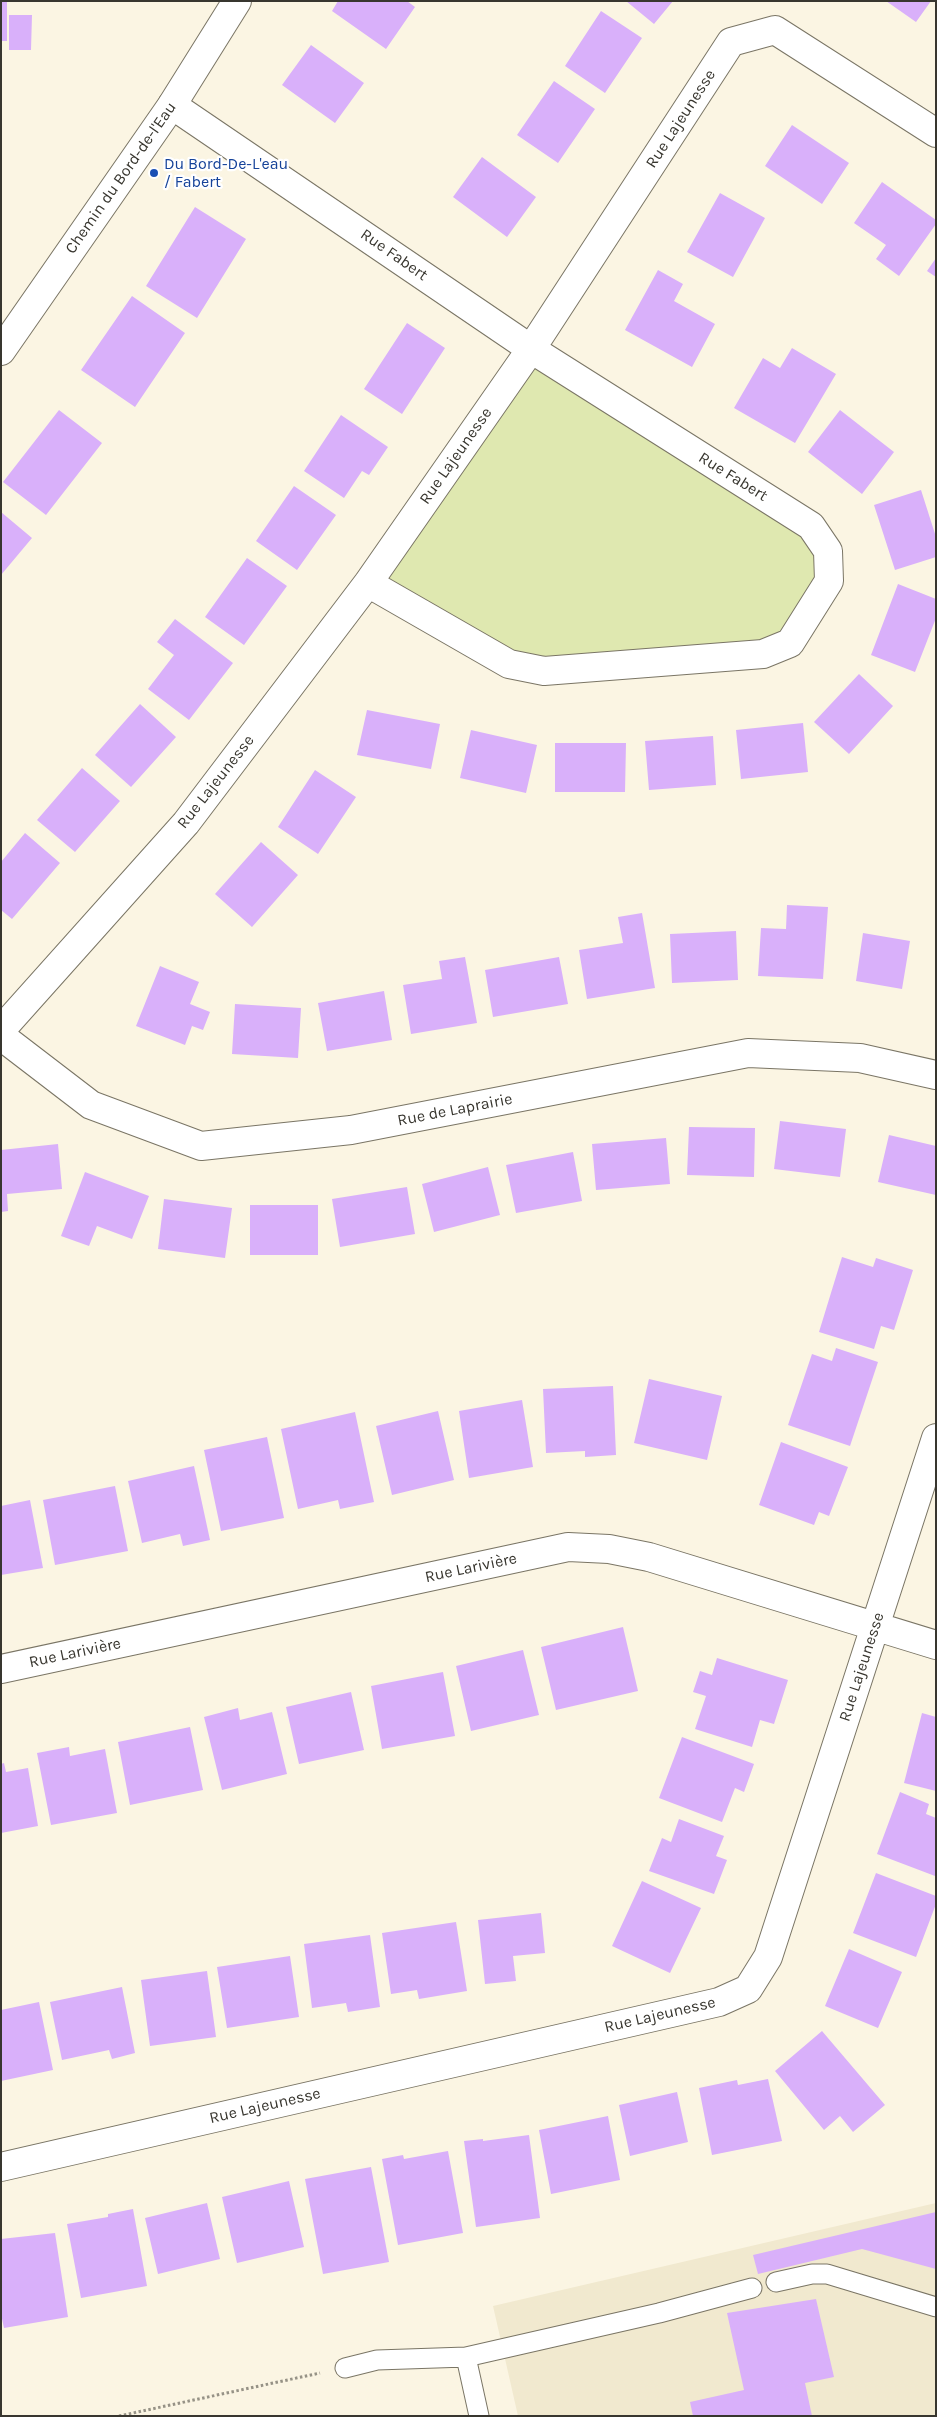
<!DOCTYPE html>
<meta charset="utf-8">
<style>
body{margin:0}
#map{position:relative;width:937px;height:2417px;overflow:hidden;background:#fbf5e3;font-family:Karla,sans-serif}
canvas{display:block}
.frame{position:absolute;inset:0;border:2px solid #38362f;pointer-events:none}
</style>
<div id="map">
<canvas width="937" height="2417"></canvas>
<div class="frame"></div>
</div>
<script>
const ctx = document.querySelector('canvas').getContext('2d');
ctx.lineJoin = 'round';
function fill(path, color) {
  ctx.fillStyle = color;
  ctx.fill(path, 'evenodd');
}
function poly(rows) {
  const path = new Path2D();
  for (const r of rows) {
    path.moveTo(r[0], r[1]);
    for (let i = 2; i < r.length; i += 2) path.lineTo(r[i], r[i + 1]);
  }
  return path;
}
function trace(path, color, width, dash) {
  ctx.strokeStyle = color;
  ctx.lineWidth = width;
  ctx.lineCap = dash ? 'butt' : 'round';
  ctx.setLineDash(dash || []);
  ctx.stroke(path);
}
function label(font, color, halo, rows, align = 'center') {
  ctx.font = font + ' Karla,sans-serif';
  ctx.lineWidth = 4.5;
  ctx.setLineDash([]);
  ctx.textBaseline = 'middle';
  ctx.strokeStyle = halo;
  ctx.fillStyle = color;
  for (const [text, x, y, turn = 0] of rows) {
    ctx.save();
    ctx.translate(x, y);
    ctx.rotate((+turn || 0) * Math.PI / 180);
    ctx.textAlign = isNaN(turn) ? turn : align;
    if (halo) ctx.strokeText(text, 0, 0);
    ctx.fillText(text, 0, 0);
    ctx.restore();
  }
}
fill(poly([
 [936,2203,936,2416,518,2416,493,2306]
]), '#f1e9cf');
fill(poly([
 [531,349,828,551,790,643,544,671,368,583]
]), '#dfe8b0');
fill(poly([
 [1,1,7,1,7,41,1,41],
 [338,1,407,1,415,7,386,49,332,11],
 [626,1,673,1,654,24],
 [886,1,931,1,916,22],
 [601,11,642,38,605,93,565,66],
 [9,15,32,15,31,50,9,50],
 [311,45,364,83,335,123,282,85],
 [554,81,595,109,558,163,517,135],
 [792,125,849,163,822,204,765,166],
 [482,157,536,197,507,237,453,197],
 [882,182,936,220,936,224,899,276,876,259,886,245,854,223],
 [720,193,765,218,733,277,687,252],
 [195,207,246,239,197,318,146,286],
 [936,258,936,277,927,271],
 [658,270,683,284,674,301,715,324,692,367,625,330],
 [132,296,185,333,135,407,81,370],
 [407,323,445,348,402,414,364,389],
 [792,348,836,374,795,443,734,408,763,358,780,368],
 [59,410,102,443,46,515,3,482],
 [840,410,894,452,862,494,808,452],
 [341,415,388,447,369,475,362,471,344,498,304,471],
 [294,486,336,515,297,570,256,541],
 [921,490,936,537,936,557,895,570,874,505],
 [1,512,32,538,1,575],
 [247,558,287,586,244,645,205,617],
 [898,584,936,599,936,618,915,672,871,655],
 [175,619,233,663,189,720,148,689,174,655,157,642],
 [859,674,893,706,849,754,814,722],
 [140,704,176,737,131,787,95,755],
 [367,710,440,724,431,769,357,755],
 [803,723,808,772,741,779,736,730],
 [471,730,537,745,526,793,460,778],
 [713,736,716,785,649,790,645,741],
 [555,743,626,743,625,792,555,792],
 [82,768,120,801,75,852,37,820],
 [315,770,356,797,318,854,278,827],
 [25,833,60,863,12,919,1,910,1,862],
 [261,842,298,875,252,927,215,894],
 [787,905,828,907,823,979,758,976,761,928,786,929],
 [642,913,655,988,587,999,579,950,623,943,618,917],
 [736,931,738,980,672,983,670,934],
 [863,933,910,941,902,989,856,981],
 [465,957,477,1023,411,1034,403,985,442,979,439,961],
 [559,957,568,1004,493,1017,485,970],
 [160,966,199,982,190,1004,210,1012,203,1030,192,1026,185,1045,136,1026],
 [384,991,392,1040,327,1051,318,1003],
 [235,1004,301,1008,298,1058,232,1054],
 [780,1121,846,1129,840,1177,774,1169],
 [689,1127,755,1128,754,1177,687,1175],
 [889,1135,936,1146,936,1195,878,1182],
 [666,1138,670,1184,596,1190,592,1144],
 [58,1144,62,1189,7,1194,8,1211,1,1212,1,1150],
 [573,1152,582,1201,516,1213,506,1165],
 [488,1167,500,1215,434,1232,422,1184],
 [85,1172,149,1196,132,1239,97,1226,89,1246,61,1236],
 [407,1187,415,1234,340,1247,332,1199],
 [164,1199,232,1208,225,1258,158,1249],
 [250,1205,318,1205,318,1255,250,1255],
 [842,1257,873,1267,876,1258,913,1270,894,1330,881,1326,874,1349,819,1332],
 [836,1348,878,1362,850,1446,788,1425,812,1354,832,1361],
 [649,1379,722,1396,707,1460,634,1443],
 [613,1386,616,1455,585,1457,585,1451,546,1453,543,1389],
 [522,1400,533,1467,469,1478,459,1411],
 [438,1411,454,1480,392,1495,376,1426],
 [355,1412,374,1502,340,1509,338,1500,298,1509,281,1429],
 [267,1437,284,1518,221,1531,204,1450],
 [781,1442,848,1467,829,1516,819,1512,814,1525,759,1505],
 [194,1466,210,1540,183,1546,180,1534,142,1543,128,1481],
 [115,1486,128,1551,55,1565,43,1500],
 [30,1500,43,1568,1,1575,1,1506],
 [623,1627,638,1691,556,1710,541,1647],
 [523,1650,539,1715,471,1731,456,1666],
 [717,1658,788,1680,774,1724,760,1720,752,1747,695,1729,706,1696,693,1692,700,1671,712,1675],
 [443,1672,455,1736,382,1749,371,1686],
 [351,1692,364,1750,299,1764,286,1707],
 [238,1708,240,1720,272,1712,287,1774,222,1790,204,1717],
 [922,1713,936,1717,936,1791,904,1783],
 [190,1727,203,1790,130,1805,118,1742],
 [682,1737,754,1764,744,1792,735,1788,722,1822,659,1798],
 [69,1747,70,1756,105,1749,117,1813,51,1825,37,1753],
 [4,1763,6,1772,28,1768,38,1826,1,1833,1,1764],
 [900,1792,929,1804,926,1814,936,1818,935,1876,877,1854],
 [679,1819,724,1836,716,1856,727,1860,714,1894,649,1871,662,1838,671,1842],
 [876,1873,936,1896,936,1904,916,1957,853,1933],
 [642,1881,701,1908,670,1973,612,1946],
 [541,1913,545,1953,513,1956,516,1981,485,1984,478,1920],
 [456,1922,467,1991,419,1999,417,1990,391,1994,382,1933],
 [370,1935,380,2007,348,2012,346,2003,312,2008,304,1944],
 [849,1949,902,1972,878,2028,825,2006],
 [290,1956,299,2017,227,2028,217,1967],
 [207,1971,216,2037,150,2046,141,1980],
 [122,1987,135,2053,112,2059,109,2050,62,2060,50,2002],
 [39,2002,53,2070,1,2081,1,2010],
 [822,2031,885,2105,853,2132,840,2116,824,2130,775,2071],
 [768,2079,782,2141,712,2155,699,2088,737,2080,738,2085],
 [677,2092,688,2142,630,2156,619,2105],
 [608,2116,620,2180,551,2194,539,2130],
 [529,2135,540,2218,476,2227,464,2141,483,2139,483,2141],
 [448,2151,463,2233,398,2245,382,2159,403,2155,404,2159],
 [371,2167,389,2262,323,2274,305,2179],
 [289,2181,304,2247,237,2263,222,2197],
 [207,2203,220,2259,158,2274,145,2218],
 [133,2209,147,2286,81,2298,67,2224,108,2217,108,2214],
 [936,2212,936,2269,862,2249,758,2274,753,2255],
 [55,2233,68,2317,4,2328,1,2314,1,2239],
 [816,2299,834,2377,805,2383,812,2416,693,2416,690,2402,744,2390,727,2313]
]), '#d9b0fa');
const service = poly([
 [776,2282,812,2274,827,2274,936,2307],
 [345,2368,377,2360,466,2357],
 [479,2416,466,2357,659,2313,752,2288]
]);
const minor = poly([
 [172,105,531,349,811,526,828,551,829,581,790,643,763,654,544,671,509,664,368,583],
 [1,1030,186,823,368,583,531,349,731,42,775,30,936,133],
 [1,1036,91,1105,201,1146,351,1130,748,1053,860,1058,936,1075],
 [1,1669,568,1547,609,1549,649,1557,936,1645],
 [1,2167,719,2002,748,1989,768,1957,936,1438]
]);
const tertiary = poly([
 [1,351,172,105,237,1]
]);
trace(service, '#7a7565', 21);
trace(minor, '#7a7565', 30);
trace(tertiary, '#7a7565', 30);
trace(poly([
 [119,2416,320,2373]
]), '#969286', 3, [2.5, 2.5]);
trace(service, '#fff', 19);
trace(minor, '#fff', 28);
trace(tertiary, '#fff', 28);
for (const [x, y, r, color] of [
 [154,173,5,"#1a4fb4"]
]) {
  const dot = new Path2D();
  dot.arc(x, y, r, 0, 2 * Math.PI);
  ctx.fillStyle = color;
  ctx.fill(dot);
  trace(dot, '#fff', 2);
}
label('16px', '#38362f', '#fff', [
 ["Rue Lajeunesse",681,119,-57],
 ["Chemin du Bord-de-l'Eau",121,178,-55],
 ["Rue Fabert",394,255,35],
 ["Rue Lajeunesse",456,456,-55],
 ["Rue Fabert",733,477,32],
 ["Rue Lajeunesse",216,782,-52],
 ["Rue de Laprairie",455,1110,-11],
 ["Rue Larivière",471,1568,-12],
 ["Rue Larivière",75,1653,-12],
 ["Rue Lajeunesse",862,1667,-72],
 ["Rue Lajeunesse",660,2015,-13],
 ["Rue Lajeunesse",265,2106,-13]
]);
label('16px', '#164399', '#fff', [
 ["Du Bord-De-L'eau",164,164],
 ["/ Fabert",164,182]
], 'left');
</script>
